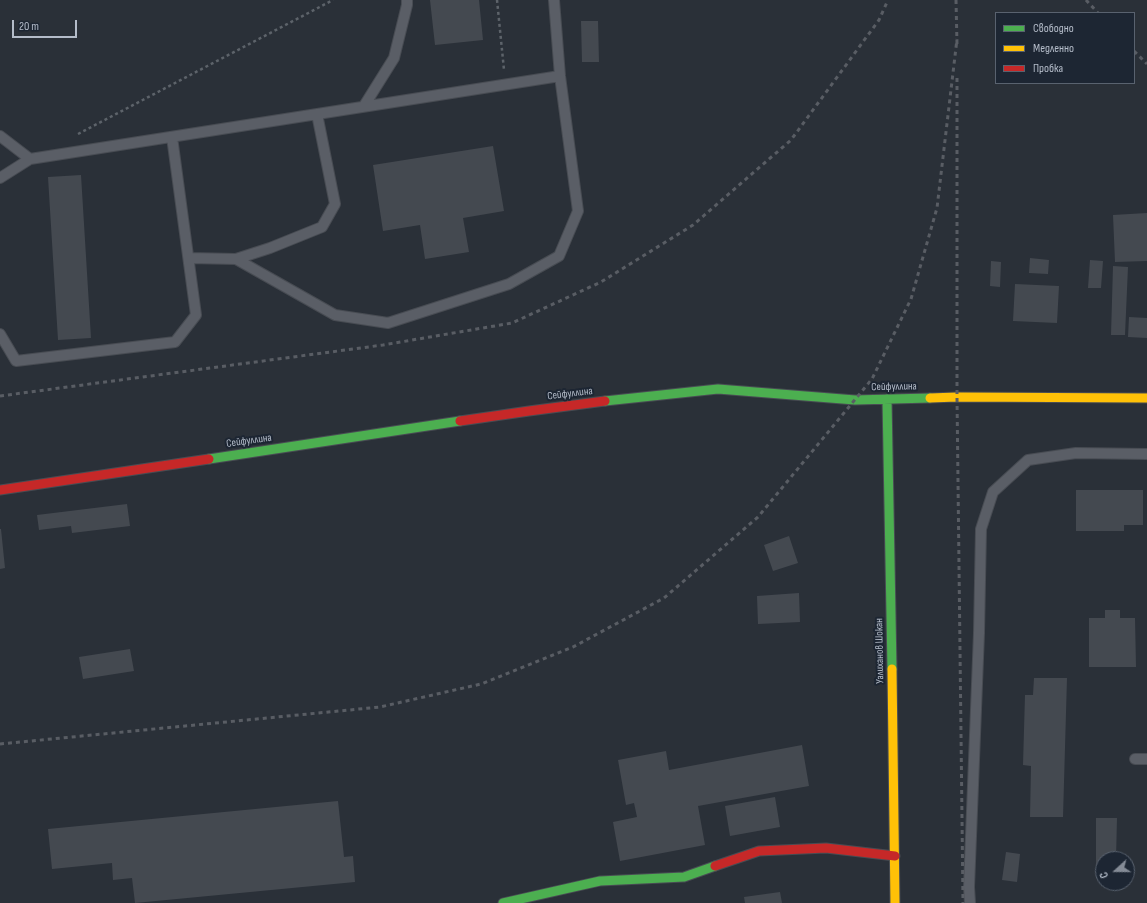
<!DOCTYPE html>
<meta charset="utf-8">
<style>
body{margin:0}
#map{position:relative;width:1147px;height:903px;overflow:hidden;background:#2a3038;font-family:"Sofia Sans Condensed",sans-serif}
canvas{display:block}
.legend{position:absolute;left:995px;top:12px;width:140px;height:72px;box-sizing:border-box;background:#1d2633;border:1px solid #59626f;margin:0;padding:5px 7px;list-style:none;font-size:12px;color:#b4bcc9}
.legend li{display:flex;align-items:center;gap:8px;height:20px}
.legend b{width:20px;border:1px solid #59626f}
.north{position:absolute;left:1095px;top:851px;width:40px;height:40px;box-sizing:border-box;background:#1d2633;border:1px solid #59626f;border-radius:50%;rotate:249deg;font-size:11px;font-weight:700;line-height:16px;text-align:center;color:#b4bcc9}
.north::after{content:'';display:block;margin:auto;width:14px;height:18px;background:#848b96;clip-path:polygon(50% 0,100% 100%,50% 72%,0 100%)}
.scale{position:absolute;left:12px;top:20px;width:65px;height:18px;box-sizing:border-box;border:2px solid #b4bcc9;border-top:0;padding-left:5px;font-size:12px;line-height:14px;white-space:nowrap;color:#b4bcc9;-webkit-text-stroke:3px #1d2633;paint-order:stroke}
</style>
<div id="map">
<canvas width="1147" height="903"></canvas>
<ul class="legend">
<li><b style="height:5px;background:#4caf50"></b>Свободно</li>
<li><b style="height:5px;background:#ffc107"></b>Медленно</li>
<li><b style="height:5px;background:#c62828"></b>Пробка</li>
</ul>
<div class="north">С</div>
<div class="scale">20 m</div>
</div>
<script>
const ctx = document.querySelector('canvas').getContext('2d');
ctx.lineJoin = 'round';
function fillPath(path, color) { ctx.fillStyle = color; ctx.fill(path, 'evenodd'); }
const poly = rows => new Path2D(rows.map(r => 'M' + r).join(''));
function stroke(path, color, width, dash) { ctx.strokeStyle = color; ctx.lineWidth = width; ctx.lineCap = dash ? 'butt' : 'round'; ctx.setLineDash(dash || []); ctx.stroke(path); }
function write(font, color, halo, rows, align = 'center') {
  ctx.font = font + ' "Sofia Sans Condensed",sans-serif'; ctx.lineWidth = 4; ctx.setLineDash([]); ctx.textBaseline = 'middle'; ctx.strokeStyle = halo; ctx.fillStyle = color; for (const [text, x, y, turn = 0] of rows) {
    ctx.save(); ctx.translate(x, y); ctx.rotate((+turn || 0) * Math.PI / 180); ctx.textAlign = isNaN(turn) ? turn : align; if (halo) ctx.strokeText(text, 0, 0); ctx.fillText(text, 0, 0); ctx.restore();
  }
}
fillPath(poly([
 [430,0,479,0,483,40,435,45],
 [581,21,598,21,599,62,582,62],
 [493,146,504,211,463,218,469,252,425,259,420,225,383,231,373,165],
 [81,175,91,338,58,340,48,177],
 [1147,213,1147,261,1115,262,1113,215],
 [1030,258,1049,260,1048,274,1029,273],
 [1090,260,1103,261,1101,288,1088,288],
 [991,261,1001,262,1000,287,990,286],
 [1113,266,1128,267,1125,335,1111,335],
 [1015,284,1059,286,1057,323,1013,321],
 [1129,317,1147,318,1147,338,1128,337],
 [1076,490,1143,490,1143,525,1124,525,1124,531,1076,531],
 [127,504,130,526,72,533,71,526,39,530,37,515],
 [0,529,1,529,5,568,0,569],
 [789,536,798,563,773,571,764,545],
 [799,593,800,622,758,624,757,596],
 [1105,610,1120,610,1120,618,1135,618,1136,667,1089,667,1089,618,1105,618],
 [130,649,134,671,83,679,79,657],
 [1034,678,1067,678,1063,817,1030,817,1031,766,1023,765,1025,695,1033,695],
 [802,745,809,786,698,806,705,845,620,861,613,822,637,817,634,803,626,805,618,760,666,751,669,770],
 [775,797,780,827,730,836,725,806],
 [338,801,344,857,353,856,355,882,135,903,132,878,113,880,112,863,52,869,48,829],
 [1096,818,1117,818,1116,859,1103,859,1103,874,1096,874],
 [1006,852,1020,854,1017,882,1002,880],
 [780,892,782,903,745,903,744,897]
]), '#444950');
const lane = poly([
 [364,106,394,58,407,5,407,0],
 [0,136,30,159],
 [0,178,30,159,560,76],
 [189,258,236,259,270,248,322,227,335,204,317,114],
 [236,259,335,315,388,323,509,284,559,256,578,211,560,76,554,0],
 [0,334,16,361,175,342,196,315,172,137],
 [1135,759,1147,759],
 [970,903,969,887,979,633,981,529,993,492,1028,460,1076,453,1147,454]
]);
const fast = poly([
 [887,399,892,669],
 [605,401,718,389,855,400,930,398],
 [209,459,460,421],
 [503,903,600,881,684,877,715,866]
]);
const slow = poly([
 [930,398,957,397,1147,398],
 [892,669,895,903]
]);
const jam = poly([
 [460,421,529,411,605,401],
 [0,490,209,459],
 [715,866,759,851,826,848,895,856]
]);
stroke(lane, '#484c53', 12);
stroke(fast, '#484c53', 11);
stroke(slow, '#484c53', 11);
stroke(jam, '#484c53', 11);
stroke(poly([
 [497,0,504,70],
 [78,134,333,0]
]), '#5d636a', 2.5, [3, 3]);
stroke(lane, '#5a5e66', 10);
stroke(fast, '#4caf50', 9);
stroke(slow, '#ffc107', 9);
stroke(jam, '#c62828', 9);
stroke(poly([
 [956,0,957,44],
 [1086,0,1098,13],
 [1134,51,1147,64],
 [957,78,957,397,963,903],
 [0,396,383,345,512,323,601,282,693,225,791,140,879,20,888,0],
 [0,744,380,707,481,684,573,647,664,598,758,517,872,379,911,299,937,208,957,39]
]), '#595d64', 3, [4, 4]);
write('11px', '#b4bcc9', '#1d2633', [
 ["Сейфуллина",894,387,-1],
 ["Сейфуллина",570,394,-7],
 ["Сейфуллина",249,441,-8],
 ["Уалиханов Шокан",880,651,-91]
]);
</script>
